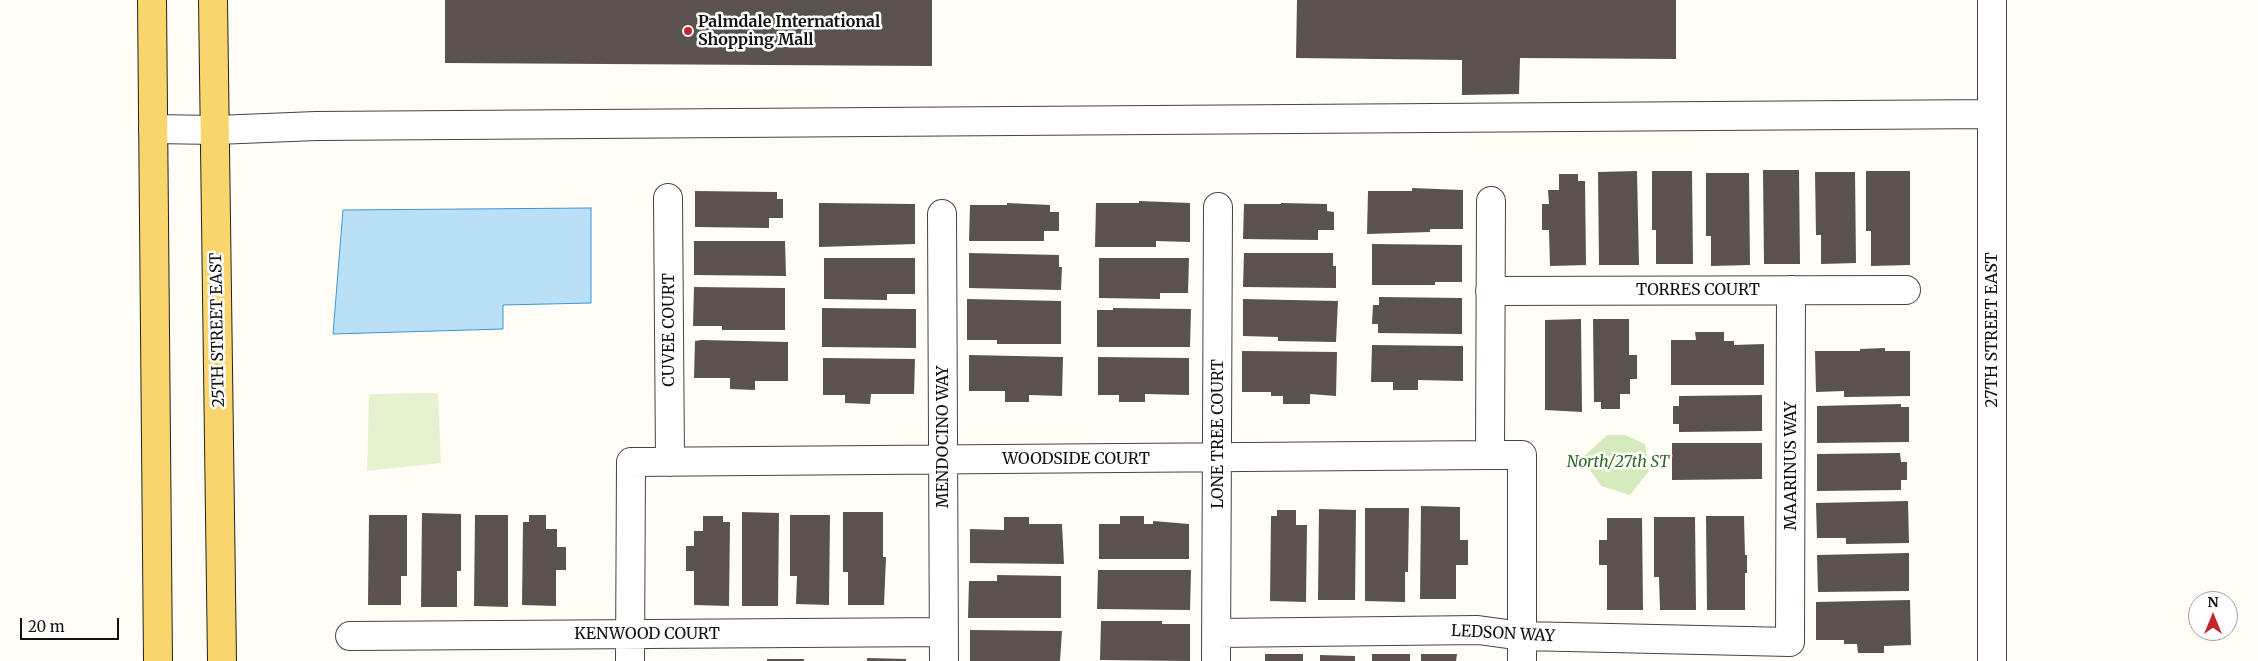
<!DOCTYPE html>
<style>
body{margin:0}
#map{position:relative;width:2258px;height:661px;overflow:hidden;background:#fffdf5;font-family:Merriweather,serif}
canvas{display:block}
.north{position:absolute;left:2188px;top:591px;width:50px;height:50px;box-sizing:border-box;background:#fff;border:1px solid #a0a0a0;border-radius:50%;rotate:0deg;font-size:14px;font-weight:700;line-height:20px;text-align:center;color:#111}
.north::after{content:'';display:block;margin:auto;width:18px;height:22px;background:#c4262e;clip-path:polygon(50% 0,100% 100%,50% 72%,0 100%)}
.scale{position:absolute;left:20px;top:618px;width:99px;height:22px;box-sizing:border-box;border:2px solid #111;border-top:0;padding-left:6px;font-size:15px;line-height:18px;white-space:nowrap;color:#111;-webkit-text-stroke:4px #fff;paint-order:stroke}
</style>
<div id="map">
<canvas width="2258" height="661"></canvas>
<div class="north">N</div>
<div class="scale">20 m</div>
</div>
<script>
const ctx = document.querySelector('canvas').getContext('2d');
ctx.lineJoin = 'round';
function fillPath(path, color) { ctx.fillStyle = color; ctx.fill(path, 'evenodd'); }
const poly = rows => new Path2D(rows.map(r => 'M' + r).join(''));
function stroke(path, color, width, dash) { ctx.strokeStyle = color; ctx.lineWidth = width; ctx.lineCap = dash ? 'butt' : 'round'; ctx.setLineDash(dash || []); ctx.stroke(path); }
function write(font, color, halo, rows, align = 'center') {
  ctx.font = font + ' Merriweather,serif'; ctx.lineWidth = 5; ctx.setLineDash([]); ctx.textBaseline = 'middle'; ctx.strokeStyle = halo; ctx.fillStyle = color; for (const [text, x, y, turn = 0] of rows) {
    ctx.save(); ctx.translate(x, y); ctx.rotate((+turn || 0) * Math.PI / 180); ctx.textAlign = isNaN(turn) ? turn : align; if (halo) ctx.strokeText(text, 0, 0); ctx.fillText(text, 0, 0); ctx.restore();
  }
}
fillPath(poly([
 [1607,435,1625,435,1645,444,1649,471,1630,495,1601,486,1582,458]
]), '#d5ebbd');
fillPath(poly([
 [438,393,441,463,367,471,369,394]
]), '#e6f2cf');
const water = poly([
 [591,208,591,303,503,305,503,329,333,334,343,210,591,208]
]);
fillPath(water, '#b9e0f7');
stroke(water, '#3f96cf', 1);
fillPath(poly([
 [445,0,932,0,932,66,445,63],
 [1297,0,1676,0,1676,59,1520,58,1519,94,1462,95,1462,60,1296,58],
 [1763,170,1799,170,1800,264,1764,264],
 [1637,171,1639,265,1599,265,1598,172],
 [1652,171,1692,171,1693,264,1656,264,1656,230,1652,230],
 [1866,171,1910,171,1910,265,1871,266,1871,231,1866,231],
 [1815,172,1855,172,1856,263,1821,264,1821,235,1816,235],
 [1706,173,1749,173,1750,265,1711,266,1711,236,1706,236],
 [1559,174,1578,174,1578,181,1585,181,1586,265,1550,266,1549,230,1542,230,1542,204,1549,204,1548,190,1559,190],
 [1412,188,1463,190,1463,229,1430,229,1430,232,1367,234,1368,191,1412,191],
 [695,191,777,192,777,199,783,199,783,218,769,218,769,228,695,227],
 [1139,201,1190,203,1190,242,1156,241,1156,247,1095,247,1096,203,1139,203],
 [819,203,915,204,915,244,819,247],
 [1007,203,1050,205,1050,212,1059,212,1059,231,1044,231,1044,241,969,241,970,205,1007,205],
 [1281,203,1327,204,1327,211,1334,212,1334,230,1318,230,1318,240,1243,239,1244,204,1281,204],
 [694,241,785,241,786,276,694,275],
 [1372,244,1462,245,1462,282,1435,282,1435,285,1372,285],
 [969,253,1059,255,1059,267,1062,267,1061,290,969,288],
 [1244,253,1333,253,1333,266,1336,266,1336,288,1243,287],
 [824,258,915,258,915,294,887,294,887,300,824,299],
 [1099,258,1189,258,1188,293,1160,293,1160,299,1099,298],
 [694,287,785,288,785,330,722,330,722,326,693,326],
 [1379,297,1462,298,1462,334,1378,333,1378,324,1372,324,1373,305,1379,305],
 [967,299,1061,301,1061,344,997,344,997,340,967,340],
 [1243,299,1338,301,1336,342,1278,341,1278,337,1243,336],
 [822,308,916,309,916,348,822,347],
 [1113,308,1191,309,1190,347,1097,347,1097,310,1113,310],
 [1581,319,1582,412,1545,410,1545,320],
 [1593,319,1629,319,1629,355,1637,355,1637,379,1630,379,1630,394,1620,394,1620,409,1601,409,1601,402,1594,402],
 [1695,332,1724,332,1724,341,1734,341,1734,345,1764,344,1764,385,1671,385,1671,340,1696,340],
 [702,340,788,342,788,381,755,381,755,390,730,389,730,378,694,378,695,341],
 [1372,345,1463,346,1463,381,1418,380,1418,390,1393,390,1393,382,1371,382],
 [1885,348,1885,351,1910,351,1910,396,1844,397,1844,391,1816,392,1815,351,1860,351,1860,349],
 [1242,351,1337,352,1336,396,1310,394,1310,404,1283,404,1283,396,1271,396,1271,392,1242,392],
 [969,355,1063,357,1062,396,1029,395,1029,402,1005,402,1005,391,969,391],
 [1098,357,1189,358,1189,395,1145,394,1145,402,1119,402,1119,395,1098,395],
 [823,358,915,359,914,394,871,394,870,404,845,403,845,395,823,395],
 [1762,395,1762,431,1679,432,1679,424,1673,424,1673,406,1679,406,1679,396],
 [1901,404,1901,407,1909,407,1909,442,1817,443,1817,406],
 [1672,443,1762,443,1762,479,1672,480],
 [1900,453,1901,462,1907,462,1907,480,1901,480,1901,490,1817,491,1817,454],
 [1908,501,1909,543,1846,544,1846,538,1817,538,1816,503],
 [1421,506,1460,507,1460,540,1468,540,1468,565,1456,565,1456,599,1420,599],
 [1365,508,1409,508,1408,572,1405,572,1405,602,1365,601],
 [1319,509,1356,510,1355,600,1318,600],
 [1277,510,1296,510,1296,525,1307,525,1306,602,1270,601,1271,516,1277,516],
 [742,512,779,513,778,606,742,606],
 [843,512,883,512,883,557,886,557,884,605,848,605,848,572,843,572],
 [422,513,461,514,461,571,457,571,457,607,421,607],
 [369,515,407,515,407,576,401,576,401,605,368,605],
 [475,515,508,515,508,607,474,606],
 [529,515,546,515,546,529,557,529,557,547,566,547,566,570,556,570,556,606,522,605,523,522,529,522],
 [790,515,830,515,829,605,796,604,797,576,790,576],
 [703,516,723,516,723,522,730,522,729,606,694,605,694,571,686,571,686,546,694,546,694,531,703,531],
 [1120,516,1144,516,1144,524,1153,524,1153,521,1189,524,1189,559,1099,559,1099,524,1120,524],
 [1706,516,1744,516,1745,555,1747,555,1747,573,1745,573,1745,610,1707,610],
 [1004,517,1029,517,1029,524,1062,524,1064,564,970,563,970,529,1004,530],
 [1654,517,1695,517,1696,610,1660,610,1659,577,1654,577],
 [1607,518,1642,518,1643,610,1607,610,1607,565,1599,565,1599,540,1607,540],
 [1909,553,1909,591,1818,592,1817,555],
 [1098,570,1191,570,1190,610,1097,609],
 [997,575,1061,576,1061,618,968,618,969,581,997,581],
 [1910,600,1911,645,1884,646,1884,653,1858,653,1857,644,1844,644,1844,640,1816,640,1816,602],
 [1101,621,1162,621,1162,624,1190,624,1190,661,1100,660],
 [970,630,1062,631,1060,661,970,661],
 [1265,654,1303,654,1303,661,1265,661],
 [1372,654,1410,654,1410,661,1372,661],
 [1421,654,1457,654,1456,661,1421,661],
 [1320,655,1355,656,1355,661,1320,661],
 [867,658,906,659,906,661,867,661],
 [767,659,804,659,804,661,767,661]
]), '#5a524d');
const minor = poly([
 [1992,0,1992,661],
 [153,129,216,130,316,126,1992,114],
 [668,198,670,462],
 [942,214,944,661],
 [1490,291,1906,290],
 [1490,455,1491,201],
 [1216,633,1478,630,1522,636,1790,642,1791,290],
 [350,636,944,632],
 [630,661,631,462,1490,455,1522,455,1522,661],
 [1216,661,1218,207]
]);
const major = poly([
 [152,0,158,661],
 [213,0,222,661]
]);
stroke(minor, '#444', 30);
stroke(major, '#222', 30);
stroke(minor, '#fff', 28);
stroke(major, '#f9d66b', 28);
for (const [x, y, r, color] of [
 [688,31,5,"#c4262e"]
]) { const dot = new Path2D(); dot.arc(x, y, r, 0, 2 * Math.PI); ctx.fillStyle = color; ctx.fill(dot); stroke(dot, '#fff', 2); }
write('bold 16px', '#111', '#fff', [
 ["Palmdale International",698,22],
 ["Shopping Mall",698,40]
], 'left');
write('16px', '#111', '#fff', [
 ["TORRES COURT",1698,290],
 ["25TH STREET EAST",218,330,-91],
 ["CUVEE COURT",669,330,-90],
 ["27TH STREET EAST",1992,330,-90],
 ["LONE TREE COURT",1218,434,-90],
 ["MENDOCINO WAY",943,437,-90],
 ["WOODSIDE COURT",1076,459],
 ["MAARINUS WAY",1791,466,-90],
 ["KENWOOD COURT",647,634],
 ["LEDSON WAY",1503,634,3]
]);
write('italic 16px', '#2f6b1f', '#fff', [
 ["North/27th ST",1618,462]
]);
</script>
